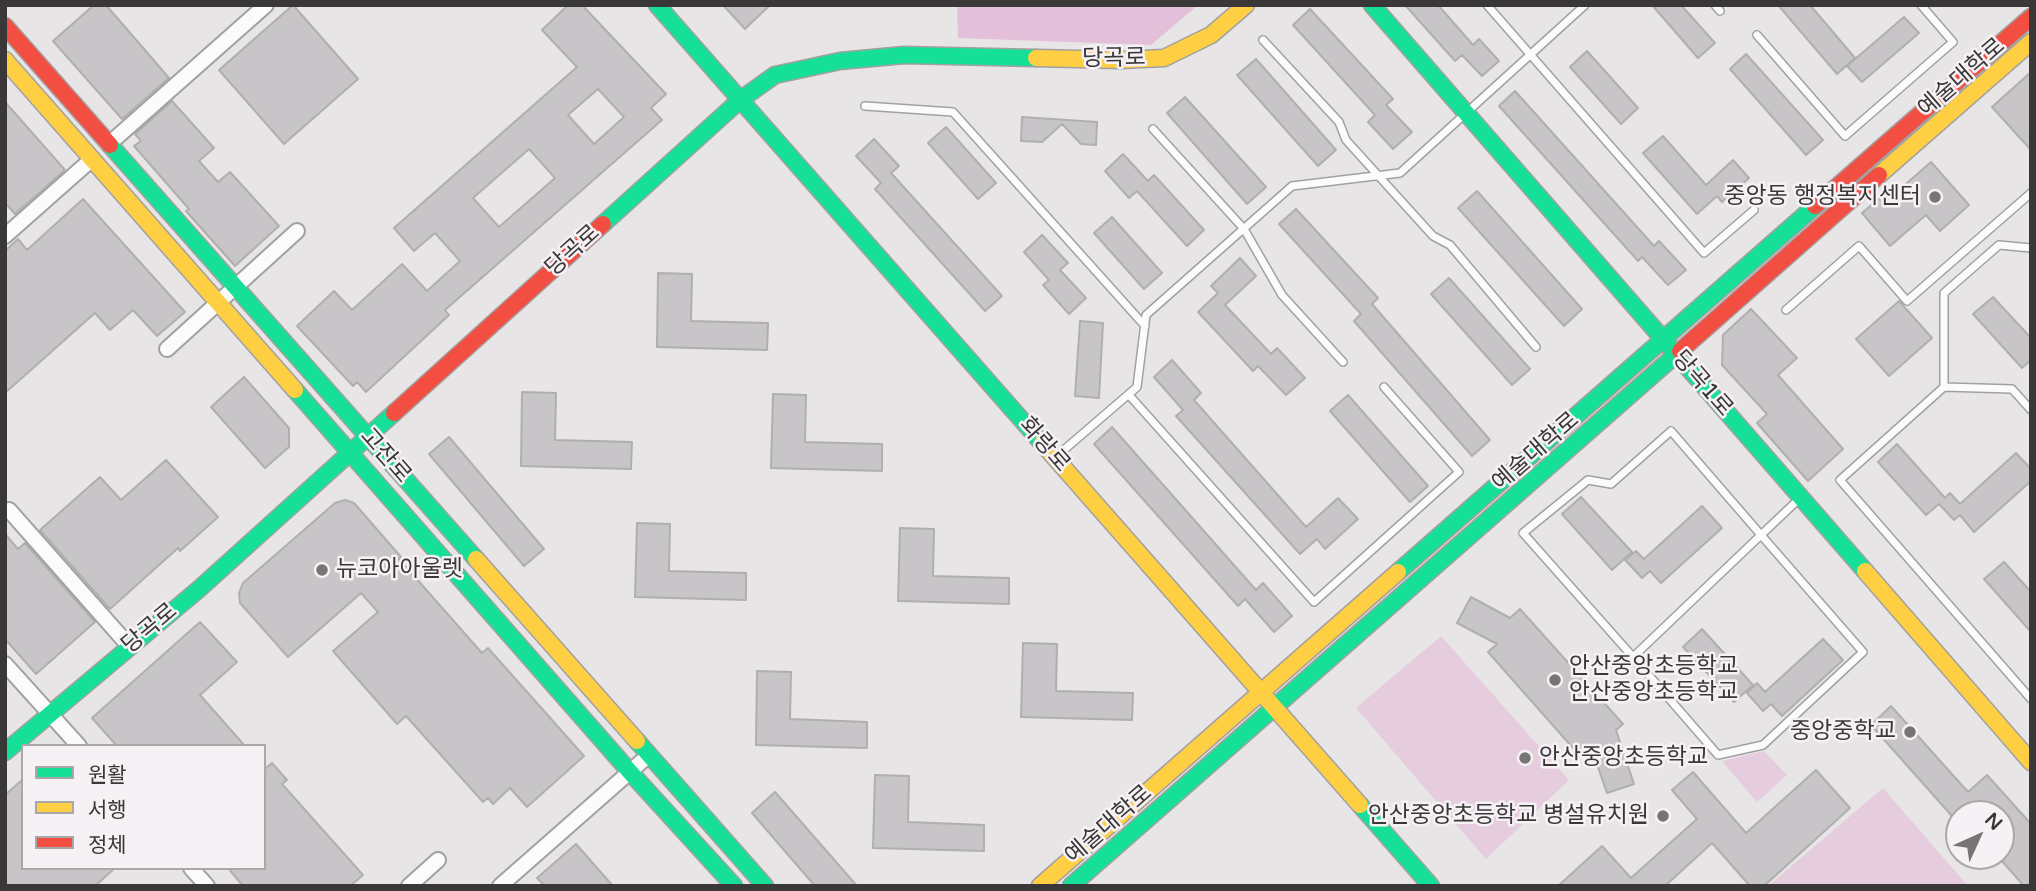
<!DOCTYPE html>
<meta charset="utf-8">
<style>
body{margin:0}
#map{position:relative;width:2036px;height:891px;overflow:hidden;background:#e8e5e7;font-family:"Varela Round","Noto Sans KR",sans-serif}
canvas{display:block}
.frame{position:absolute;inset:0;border:7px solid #393738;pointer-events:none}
.legend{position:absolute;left:21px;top:744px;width:245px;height:126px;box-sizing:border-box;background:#f6f1f4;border:2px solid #aaa7a9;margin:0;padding:9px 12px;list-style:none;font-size:21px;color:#393738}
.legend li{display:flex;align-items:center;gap:14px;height:35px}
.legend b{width:35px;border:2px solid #aaa7a9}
.north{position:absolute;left:1945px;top:800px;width:70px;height:70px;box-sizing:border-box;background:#f6f1f4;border:2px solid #aaa7a9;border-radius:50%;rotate:45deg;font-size:19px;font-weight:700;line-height:28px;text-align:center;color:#393738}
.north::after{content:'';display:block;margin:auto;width:24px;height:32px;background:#767475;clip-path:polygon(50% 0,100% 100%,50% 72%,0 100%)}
</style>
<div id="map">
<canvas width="2036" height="891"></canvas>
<div class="frame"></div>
<ul class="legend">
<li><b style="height:9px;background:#16e098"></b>원활</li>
<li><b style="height:9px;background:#ffcf43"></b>서행</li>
<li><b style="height:9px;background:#f24e42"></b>정체</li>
</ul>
<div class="north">N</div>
</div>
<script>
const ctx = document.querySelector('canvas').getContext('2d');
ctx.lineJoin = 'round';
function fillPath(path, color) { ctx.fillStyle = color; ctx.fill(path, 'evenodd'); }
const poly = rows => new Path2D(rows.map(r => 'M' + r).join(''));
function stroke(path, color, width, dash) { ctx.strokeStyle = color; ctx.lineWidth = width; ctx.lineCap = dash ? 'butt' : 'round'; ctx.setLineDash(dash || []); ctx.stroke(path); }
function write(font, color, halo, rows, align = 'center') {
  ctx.font = font + ' "Varela Round","Noto Sans KR",sans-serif'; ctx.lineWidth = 5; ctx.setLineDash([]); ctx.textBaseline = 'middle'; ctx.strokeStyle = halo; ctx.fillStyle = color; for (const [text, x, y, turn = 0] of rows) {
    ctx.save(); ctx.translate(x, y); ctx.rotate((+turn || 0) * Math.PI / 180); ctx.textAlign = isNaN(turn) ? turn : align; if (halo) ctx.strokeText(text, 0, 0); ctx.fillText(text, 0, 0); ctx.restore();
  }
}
fillPath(poly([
 [1441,636,1569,780,1486,859,1356,708],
 [1764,751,1787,775,1757,802,1722,761],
 [1883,788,1968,886,1768,886]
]), '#e6cdde');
fillPath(poly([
 [957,5,1198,5,1151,45,958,38]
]), '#e4bfd9');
const building = poly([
 [94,5,106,5,169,78,122,119,53,41,94,5],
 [293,5,358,79,284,144,219,70,293,5],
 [568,5,582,5,666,94,651,108,662,120,445,310,449,315,366,392,357,382,353,386,297,326,334,291,352,310,402,264,427,291,460,261,435,233,414,251,394,228,577,67,542,30,568,5],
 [598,89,624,117,594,144,568,115,598,89],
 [529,149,555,178,499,227,473,198,529,149],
 [723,5,770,5,745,29,723,5],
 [1405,5,1438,5,1473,45,1479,39,1499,61,1482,76,1462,55,1455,61,1405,5],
 [1652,5,1681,5,1715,43,1698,58,1652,5],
 [1778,5,1810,5,1855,58,1837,74,1778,5],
 [1310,9,1393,99,1386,105,1412,132,1393,149,1368,122,1375,115,1293,25,1310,9],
 [1904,17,1919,33,1862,82,1847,66,1904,17],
 [1587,51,1638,108,1621,124,1570,67,1587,51],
 [1746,54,1823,140,1806,155,1730,69,1746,54],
 [1256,59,1336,150,1318,166,1237,75,1256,59],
 [2031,72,2031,150,1992,107,2031,72],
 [1515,91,1654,246,1659,241,1686,270,1668,285,1642,257,1638,261,1499,106,1515,91],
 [1185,97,1266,187,1247,204,1167,113,1185,97],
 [172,101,214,148,199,161,218,182,230,172,279,226,235,266,186,211,189,209,134,146,141,141,135,134,172,101],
 [5,102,65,170,15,214,5,203,5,102],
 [1022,117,1097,122,1096,145,1081,144,1062,124,1042,142,1021,141,1022,117],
 [946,127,996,183,978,199,928,143,946,127],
 [1663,136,1706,185,1733,160,1749,178,1722,202,1717,196,1697,214,1643,153,1663,136],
 [874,139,899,166,891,173,1002,296,985,311,875,189,881,183,856,156,874,139],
 [1123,154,1148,181,1154,175,1204,230,1187,246,1137,191,1129,198,1105,171,1123,154],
 [1931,162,1969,205,1940,231,1926,215,1890,246,1862,213,1888,191,1892,196,1931,162],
 [1477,191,1582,309,1564,326,1458,208,1477,191],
 [83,199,185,312,157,336,133,310,110,330,95,313,5,393,5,251,18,239,27,250,83,199],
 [1296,209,1378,298,1372,304,1490,440,1472,456,1354,321,1361,314,1279,224,1296,209],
 [1112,217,1162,273,1144,289,1094,233,1112,217],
 [1042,235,1068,263,1060,270,1086,298,1069,314,1043,285,1049,280,1024,252,1042,235],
 [1240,258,1256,276,1225,305,1271,354,1277,348,1305,378,1286,395,1258,366,1253,371,1198,312,1218,293,1211,286,1240,258],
 [658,273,692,274,691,321,768,323,767,350,657,347,658,273],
 [1449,278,1530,369,1512,385,1431,294,1449,278],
 [1993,297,2031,338,2031,360,2022,368,1973,314,1993,297],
 [1899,301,1932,338,1889,376,1856,339,1899,301],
 [1751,309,1797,358,1778,375,1843,449,1808,481,1757,423,1767,414,1722,365,1723,335,1751,309],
 [1080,321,1103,323,1099,398,1075,396,1080,321],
 [1172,360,1201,393,1194,400,1306,527,1338,498,1358,519,1325,549,1317,539,1300,554,1176,416,1183,410,1154,377,1172,360],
 [244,377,289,428,289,447,265,468,211,407,244,377],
 [522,392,556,393,555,440,632,442,631,469,521,466,522,392],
 [773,394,806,395,805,442,882,444,882,471,771,468,773,394],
 [1348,395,1428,486,1410,502,1330,411,1348,395],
 [1112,427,1256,590,1263,583,1292,616,1274,632,1245,599,1238,606,1094,444,1112,427],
 [449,437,544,549,524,566,429,454,449,437],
 [1897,444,1945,498,1950,493,1960,504,2016,453,2031,469,2031,481,1974,532,1960,515,1954,520,1939,504,1926,515,1878,462,1897,444],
 [166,460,218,517,180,551,178,548,110,609,40,530,100,477,121,500,166,460],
 [1581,497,1632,552,1612,570,1562,514,1581,497],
 [345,500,354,503,401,557,399,559,482,653,488,648,584,756,527,807,510,788,493,804,488,798,483,802,406,716,397,724,333,651,378,612,361,593,288,657,240,603,239,593,243,583,335,503,345,500],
 [1702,506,1722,528,1661,583,1650,571,1642,578,1625,560,1636,551,1644,559,1702,506],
 [637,523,670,524,669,571,746,573,746,600,635,597,637,523],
 [900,528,934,529,933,576,1009,578,1009,604,898,601,900,528],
 [5,534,18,549,25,543,95,622,36,674,5,639,5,534],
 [2004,562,2031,592,2031,632,1984,579,2004,562],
 [1471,597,1510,618,1520,609,1623,724,1616,730,1634,784,1607,793,1591,747,1580,756,1488,652,1497,644,1457,623,1471,597],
 [200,622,237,662,200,695,245,746,117,746,92,718,200,622],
 [1702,629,1753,685,1734,702,1683,647,1702,629],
 [1823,639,1843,660,1782,716,1771,704,1763,711,1747,693,1757,683,1765,692,1823,639],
 [1023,643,1057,644,1056,691,1133,693,1132,720,1021,717,1023,643],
 [757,671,791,672,790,719,867,722,867,748,756,745,757,671],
 [1891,706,1968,792,1987,775,2031,824,2031,886,2024,886,2001,860,2001,814,1959,813,1959,824,1871,725,1891,706],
 [272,763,287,780,282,784,363,875,350,886,243,886,228,868,264,868,264,770,272,763],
 [1816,770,1850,808,1764,886,1750,886,1712,843,1665,886,1558,886,1602,846,1631,878,1697,819,1672,790,1693,772,1746,833,1816,770],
 [875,775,909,776,908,822,984,825,984,851,873,848,875,775],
 [23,779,23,868,115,868,95,886,5,886,5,795,23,779],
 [775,792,857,886,815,886,752,813,775,792],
 [576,844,613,886,545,886,537,878,576,844]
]);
fillPath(building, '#c7c5c7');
stroke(building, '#b0aeaf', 2);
const lane = poly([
 [1487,5,1704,253,1754,210],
 [1715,5,1720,11],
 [1757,35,1845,136,1953,42,1921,5],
 [1263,40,1339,122,1346,140,1433,236,1450,245,1536,347],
 [865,106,953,112,1145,326],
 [1153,129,1244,229,1282,295,1343,362],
 [1786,310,1859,246,1907,301,2031,193],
 [1944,387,1944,293,1999,245,2031,248],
 [1129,395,1314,602,1459,472,1384,387],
 [2031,410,2012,389,1944,387,1840,480,2031,699],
 [1058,455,1137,387,1146,315,1292,186,1400,173,1585,5],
 [1633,657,1523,533,1588,480,1611,484,1671,431,1761,535,1863,652,1763,745,1718,755,1633,657,1761,535,1800,498]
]);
const street = poly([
 [109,144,266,5],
 [5,236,92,159],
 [167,349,297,231],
 [9,510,130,647],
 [5,664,79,746],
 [191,868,207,886],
 [409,886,438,860],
 [500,886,649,755]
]);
const fast = poly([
 [657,5,1042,443],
 [1372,5,1865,571],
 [110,145,476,559],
 [603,224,740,100,775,75,840,61,904,55,1036,58],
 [295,390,630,772,734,886],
 [1398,572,1815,206],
 [637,741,765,886],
 [5,752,199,589,394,413],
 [1360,805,1431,886],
 [1071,886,1680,351]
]);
const slow = poly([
 [1036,58,1121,60,1164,58,1211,35,1246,5],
 [5,60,295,390],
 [1879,175,2031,42],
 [1042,443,1360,805],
 [476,559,637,741],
 [1865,571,2031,762],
 [1040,886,1398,572]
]);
const jam = poly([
 [5,26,110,145],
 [1815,206,2031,17],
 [1680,351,1879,175],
 [394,413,603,224]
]);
stroke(lane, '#a2a0a1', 10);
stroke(street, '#a2a0a1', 18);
stroke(fast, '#a2a0a1', 19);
stroke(slow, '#a2a0a1', 19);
stroke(jam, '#a2a0a1', 19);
stroke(lane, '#fcfbfb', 7);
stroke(street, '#fcfbfb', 14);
stroke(fast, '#16e098', 16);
stroke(slow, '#ffcf43', 16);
stroke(jam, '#f24e42', 16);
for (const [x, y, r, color] of [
 [1935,197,7,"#767475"],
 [322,570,7,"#767475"],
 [1555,680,7,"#767475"],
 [1910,732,7,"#767475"],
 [1525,758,7,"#767475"],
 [1663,816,7,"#767475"]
]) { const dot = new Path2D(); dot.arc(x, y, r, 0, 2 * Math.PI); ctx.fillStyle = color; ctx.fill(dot); stroke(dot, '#f6f1f4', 2.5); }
write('23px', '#393738', '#f6f1f4', [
 ["당곡로",1114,59,-1],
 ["예술대학로",1962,78,-41],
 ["당곡로",573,251,-42],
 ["당곡1로",1702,384,49],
 ["화랑로",1044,445,49],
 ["예술대학로",1536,452,-41],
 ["고잔로",385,456,49],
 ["당곡로",150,629,-40],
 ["예술대학로",1109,825,-41]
]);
write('23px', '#393738', '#f6f1f4', [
 ["중앙동 행정복지센터",1921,197],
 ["뉴코아아울렛",336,570,"left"],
 ["안산중앙초등학교",1569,667,"left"],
 ["안산중앙초등학교",1569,693,"left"],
 ["중앙중학교",1896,732],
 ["안산중앙초등학교",1539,758,"left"],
 ["안산중앙초등학교 병설유치원",1649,816]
], 'right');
</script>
